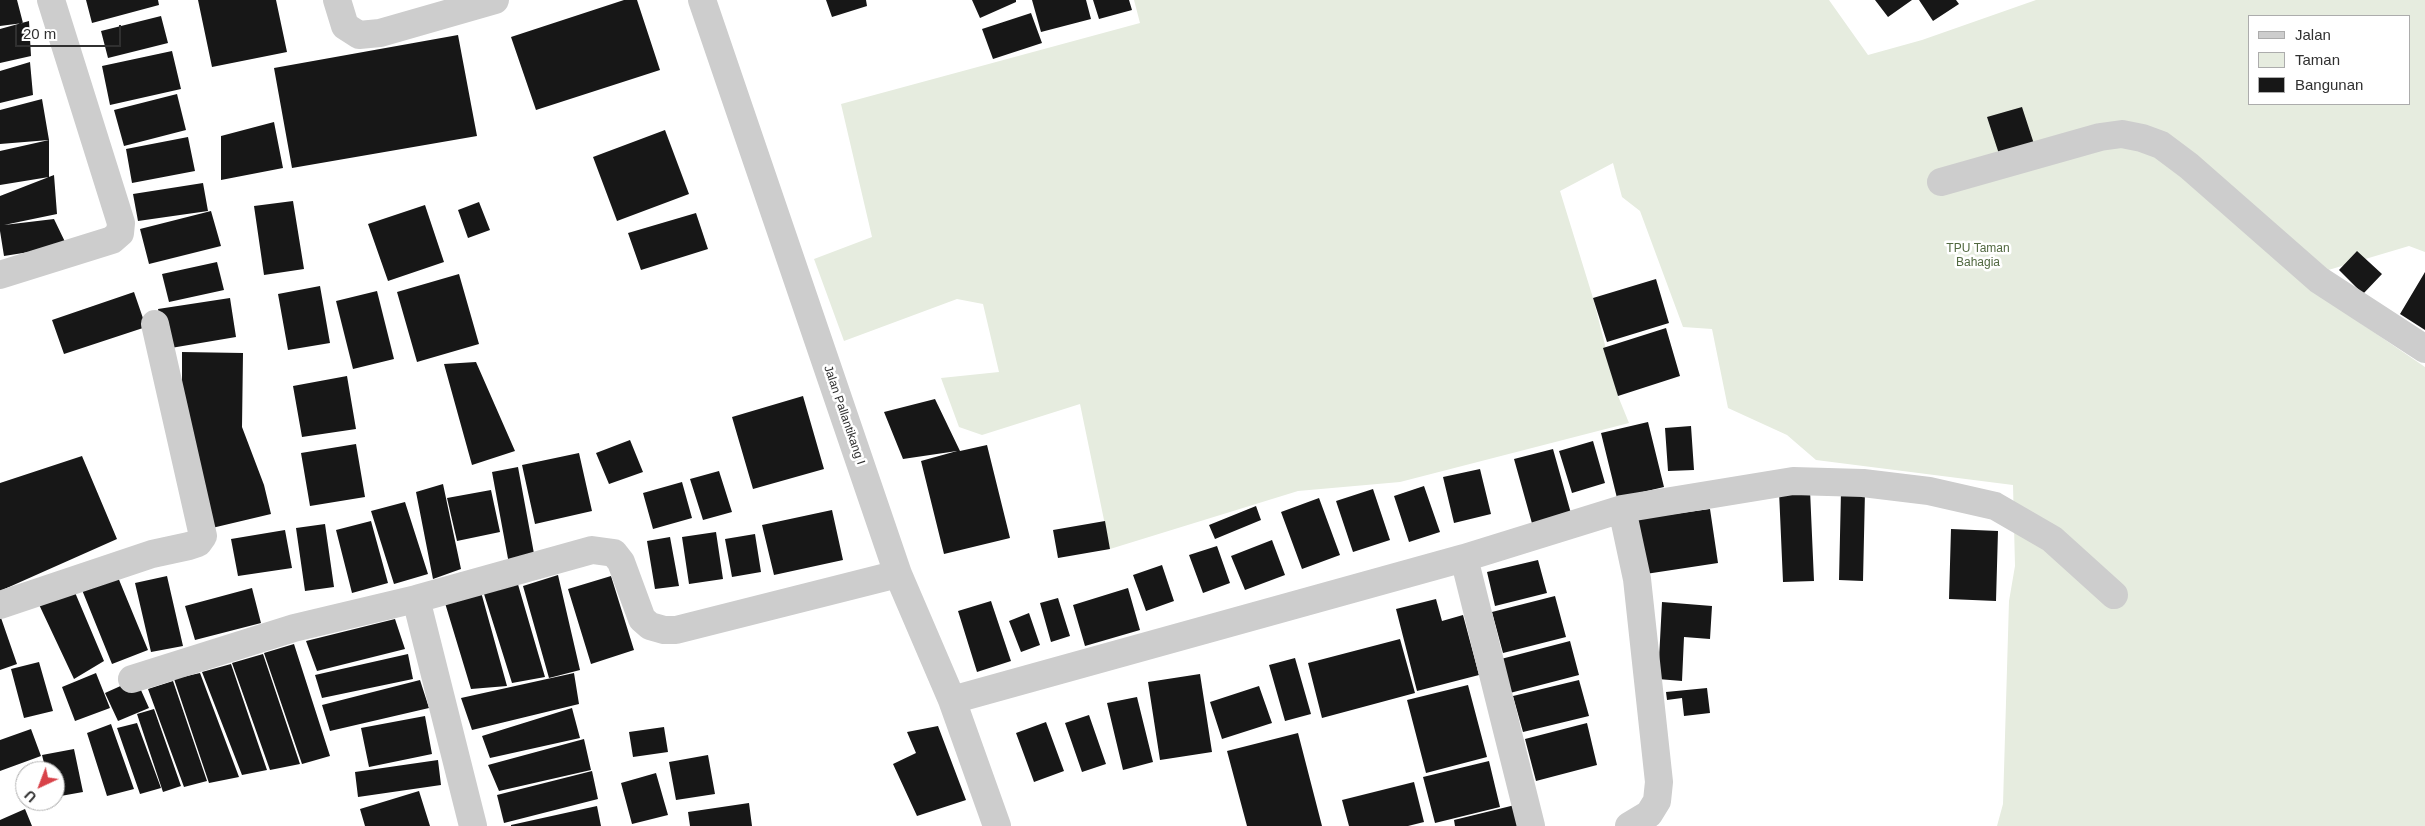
<!DOCTYPE html>
<style>
body{margin:0}
#map{position:relative;width:2425px;height:826px;overflow:hidden;background:#fff;font-family:Helvetica,sans-serif}
canvas{display:block}
.legend{position:absolute;left:2248px;top:15px;width:162px;height:90px;box-sizing:border-box;background:#fff;border:1px solid #acacac;margin:0;padding:6px 9px;list-style:none;font-size:15px;color:#303030}
.legend li{display:flex;align-items:center;gap:10px;height:25px}
.legend b{width:25px;border:1px solid #acacac}
.north{position:absolute;left:15px;top:761px;width:50px;height:50px;box-sizing:border-box;background:#fff;border:1px solid #acacac;border-radius:50%;rotate:223deg;font-size:14px;font-weight:700;line-height:20px;text-align:center;color:#303030}
.north::after{content:'';display:block;margin:auto;width:18px;height:22px;background:#d84249;clip-path:polygon(50% 0,100% 100%,50% 72%,0 100%)}
.scale{position:absolute;left:15px;top:25px;width:106px;height:22px;box-sizing:border-box;border:2px solid #303030;border-top:0;padding-left:6px;font-size:15px;line-height:18px;white-space:nowrap;color:#303030;-webkit-text-stroke:4px #fff;paint-order:stroke}
</style>
<div id="map">
<canvas width="2425" height="826"></canvas>
<ul class="legend">
<li><b style="height:6px;background:#cdcdcd"></b>Jalan</li>
<li><b style="height:14px;background:#e6ecdf"></b>Taman</li>
<li><b style="height:14px;background:#171717"></b>Bangunan</li>
</ul>
<div class="north">U</div>
<div class="scale">20 m</div>
</div>
<script>
const ctx = document.querySelector('canvas').getContext('2d');
ctx.lineJoin = 'round';
function fillPath(path, color) { ctx.fillStyle = color; ctx.fill(path, 'evenodd'); }
const poly = rows => new Path2D(rows.map(r => 'M' + r).join(''));
function stroke(path, color, width, dash) { ctx.strokeStyle = color; ctx.lineWidth = width; ctx.lineCap = dash ? 'butt' : 'round'; ctx.setLineDash(dash || []); ctx.stroke(path); }
function write(font, color, halo, rows, align = 'center') {
  ctx.font = font + ' Helvetica,sans-serif'; ctx.lineWidth = 5; ctx.setLineDash([]); ctx.textBaseline = 'middle'; ctx.strokeStyle = halo; ctx.fillStyle = color; for (const [text, x, y, turn = 0] of rows) {
    ctx.save(); ctx.translate(x, y); ctx.rotate((+turn || 0) * Math.PI / 180); ctx.textAlign = isNaN(turn) ? turn : align; if (halo) ctx.strokeText(text, 0, 0); ctx.fillText(text, 0, 0); ctx.restore();
  }
}
fillPath(poly([
 [1134,0,1829,0,1868,55,1922,40,2036,0,2425,0,2425,252,2409,246,2325,271,2309,288,2425,367,2425,826,1997,826,2003,804,2009,601,2015,566,2013,485,1816,460,1787,435,1728,408,1712,329,1683,327,1640,211,1622,197,1613,163,1560,191,1593,298,1618,396,1629,423,1400,482,1298,491,1110,549,1080,404,982,435,959,427,941,378,999,372,983,304,957,299,844,341,814,259,872,237,841,104,1140,23],
 [2249,16,2409,16,2409,104,2249,104]
]), '#e6ecdf');
fillPath(poly([
 [0,0,17,0,23,23,0,26],
 [86,0,158,0,159,5,92,23],
 [198,0,276,0,287,52,212,67],
 [624,0,637,0,660,70,536,110,511,37],
 [826,0,866,0,867,6,832,17],
 [972,0,1016,0,1016,2,980,18],
 [1032,0,1086,0,1091,19,1041,32],
 [1093,0,1129,0,1132,10,1099,19],
 [1875,0,1912,0,1888,17],
 [1919,0,1956,0,1959,4,1933,21],
 [1031,13,1042,43,993,59,982,29],
 [161,16,168,43,108,58,101,31],
 [29,21,31,56,0,63,0,29],
 [458,35,477,136,292,168,274,68],
 [172,51,181,89,110,105,102,66],
 [30,62,33,95,0,103,0,71],
 [177,94,186,130,124,146,114,110],
 [42,99,49,140,0,144,0,110],
 [2022,107,2034,144,1999,154,1987,117],
 [274,122,283,168,221,180,221,136],
 [665,130,689,194,617,221,593,157],
 [188,137,195,171,132,183,126,149],
 [49,140,49,177,0,185,0,151],
 [54,175,57,214,4,225,54,219,67,246,4,256,0,231,0,196],
 [203,183,208,211,138,221,133,194],
 [293,201,304,269,264,275,254,206],
 [479,202,490,230,468,238,458,210],
 [425,205,444,262,388,281,368,224],
 [211,211,221,246,149,264,140,229],
 [696,213,708,249,641,270,628,233],
 [2357,251,2382,274,2363,294,2339,270],
 [217,262,224,290,169,302,162,274],
 [2425,272,2425,330,2400,314],
 [459,274,479,344,417,362,397,292],
 [1656,279,1669,323,1607,342,1593,298],
 [320,286,330,343,288,350,278,294],
 [377,291,394,359,353,369,336,301],
 [134,292,146,327,64,354,52,320],
 [230,298,236,337,165,349,158,309],
 [1666,328,1680,376,1618,396,1603,348],
 [182,352,243,353,242,427,264,485,271,514,212,528,182,392],
 [476,362,515,451,472,465,444,364],
 [347,376,356,429,302,437,293,386],
 [803,396,824,469,753,489,732,417],
 [935,399,960,451,987,445,1010,538,944,554,921,461,957,451,903,459,884,412],
 [1648,422,1664,487,1617,498,1601,433],
 [1691,426,1694,470,1668,471,1665,428],
 [630,440,643,472,609,484,596,453],
 [1593,441,1605,483,1572,493,1559,451],
 [356,444,365,497,310,506,301,453],
 [1553,449,1572,517,1533,527,1514,459],
 [579,453,592,511,535,524,522,465],
 [82,456,117,539,0,591,0,483],
 [518,467,535,559,509,564,492,472],
 [1480,469,1491,514,1454,523,1443,477],
 [719,471,732,512,703,520,690,479],
 [682,482,692,518,653,529,643,493],
 [443,484,461,569,433,579,416,492],
 [1424,486,1440,532,1409,542,1394,496],
 [1373,489,1390,540,1353,552,1336,501],
 [491,490,500,532,457,541,447,498],
 [1810,490,1814,581,1783,582,1779,491],
 [1841,491,1865,491,1863,581,1839,580],
 [1319,498,1340,555,1302,569,1281,512],
 [405,502,428,574,394,584,371,511],
 [1256,506,1261,520,1215,539,1209,525],
 [1710,509,1718,563,1639,575,1631,520],
 [832,510,843,560,774,575,762,525],
 [371,521,388,583,352,593,336,530],
 [1105,521,1110,549,1058,558,1053,530],
 [325,524,334,587,305,591,296,528],
 [1951,529,1998,531,1996,601,1949,599],
 [285,530,292,568,238,576,231,539],
 [716,532,723,579,689,584,682,537],
 [755,534,761,572,732,577,725,539],
 [670,537,679,586,655,589,647,541],
 [1272,540,1285,575,1245,590,1231,556],
 [1217,546,1230,583,1203,593,1189,555],
 [1538,560,1547,593,1495,606,1487,572],
 [1162,565,1174,601,1146,611,1133,575],
 [115,570,148,650,112,664,80,585],
 [558,575,580,670,549,678,523,586],
 [167,576,183,646,151,652,135,583],
 [611,576,634,650,591,664,568,589],
 [517,581,545,677,512,683,484,594],
 [71,583,104,661,74,679,35,596],
 [252,588,261,623,195,640,185,606],
 [1128,588,1140,630,1085,646,1073,605],
 [481,592,507,686,471,689,445,603],
 [1555,596,1566,637,1503,653,1492,612],
 [1058,598,1070,636,1051,642,1040,603],
 [1436,599,1442,621,1463,615,1479,675,1417,691,1396,609],
 [991,601,1011,661,977,672,958,611],
 [1662,602,1712,606,1710,639,1684,637,1682,681,1658,679],
 [1029,613,1040,645,1021,652,1009,621],
 [0,615,17,664,0,670],
 [395,619,405,649,317,671,306,641],
 [1400,639,1415,693,1322,718,1308,663],
 [1570,641,1579,675,1510,693,1501,659],
 [294,644,330,756,302,764,264,653],
 [263,654,300,764,270,770,232,663],
 [408,654,413,679,322,698,315,675],
 [1295,658,1311,714,1285,721,1269,665],
 [39,662,53,711,24,718,11,669],
 [231,664,267,770,242,775,202,672],
 [96,673,110,708,75,721,62,687],
 [200,673,239,777,209,783,174,679],
 [574,673,579,704,472,730,461,698],
 [1200,674,1212,752,1160,760,1148,682],
 [136,679,149,708,118,721,105,693],
 [420,680,429,708,330,731,322,705],
 [1579,680,1589,716,1523,732,1513,696],
 [173,681,207,781,184,787,148,689],
 [1468,685,1487,757,1426,773,1407,700],
 [1259,686,1272,723,1222,739,1210,702],
 [1707,688,1710,713,1684,716,1682,698,1667,700,1666,692],
 [1137,697,1153,762,1123,770,1107,703],
 [572,708,580,738,490,758,482,736],
 [154,709,181,786,163,792,137,714],
 [1089,715,1106,764,1082,772,1065,723],
 [425,716,432,754,369,767,361,728],
 [1046,722,1064,771,1034,782,1016,733],
 [137,723,161,788,140,794,117,728],
 [1587,723,1597,765,1536,781,1525,739],
 [111,724,134,789,107,796,87,733],
 [938,726,966,800,917,816,893,764,916,753,907,732],
 [664,727,668,752,633,757,629,732],
 [31,729,41,756,0,771,0,740],
 [1298,733,1322,826,1247,826,1227,751],
 [584,739,591,770,499,791,488,765],
 [74,749,83,792,55,797,55,771,46,771,42,755],
 [708,755,715,794,676,800,669,762],
 [438,760,441,785,358,797,355,772],
 [1489,761,1500,807,1435,823,1423,777],
 [592,771,598,799,504,823,497,795],
 [656,773,668,815,632,824,621,783],
 [1414,782,1424,822,1408,826,1349,826,1342,800],
 [419,791,430,826,365,826,360,809],
 [749,803,752,826,690,826,688,812],
 [1519,804,1524,826,1455,826,1454,820],
 [597,806,601,826,511,826,511,825],
 [25,809,32,826,0,826,0,820]
]), '#171717');
stroke(poly([
 [337,0,345,26,359,35,380,33,495,0],
 [702,0,898,574,952,700,997,826],
 [1941,182,2100,137,2122,134,2142,138,2161,145,2189,166,2319,280,2425,349],
 [0,275,112,240,120,233,121,223,51,0],
 [1622,509,1637,579,1659,782,1657,801,1649,814,1629,826],
 [1464,558,1531,826],
 [416,599,473,826],
 [0,605,152,554,189,546,198,543,203,536,155,324],
 [132,679,294,628,416,599,592,550,614,553,621,562,642,619,650,626,664,630,676,630,898,574],
 [952,700,1464,558,1622,509,1793,481,1863,483,1929,491,1995,506,2052,539,2114,595]
]), '#cdcdcd', 28);
write('12px', '#526941', '#fff', [
 ["TPU Taman",1978,249],
 ["Bahagia",1978,263]
]);
write('12px', '#303030', '#fff', [
 ["Jalan Pallantikang I",844,415,71]
]);
</script>
